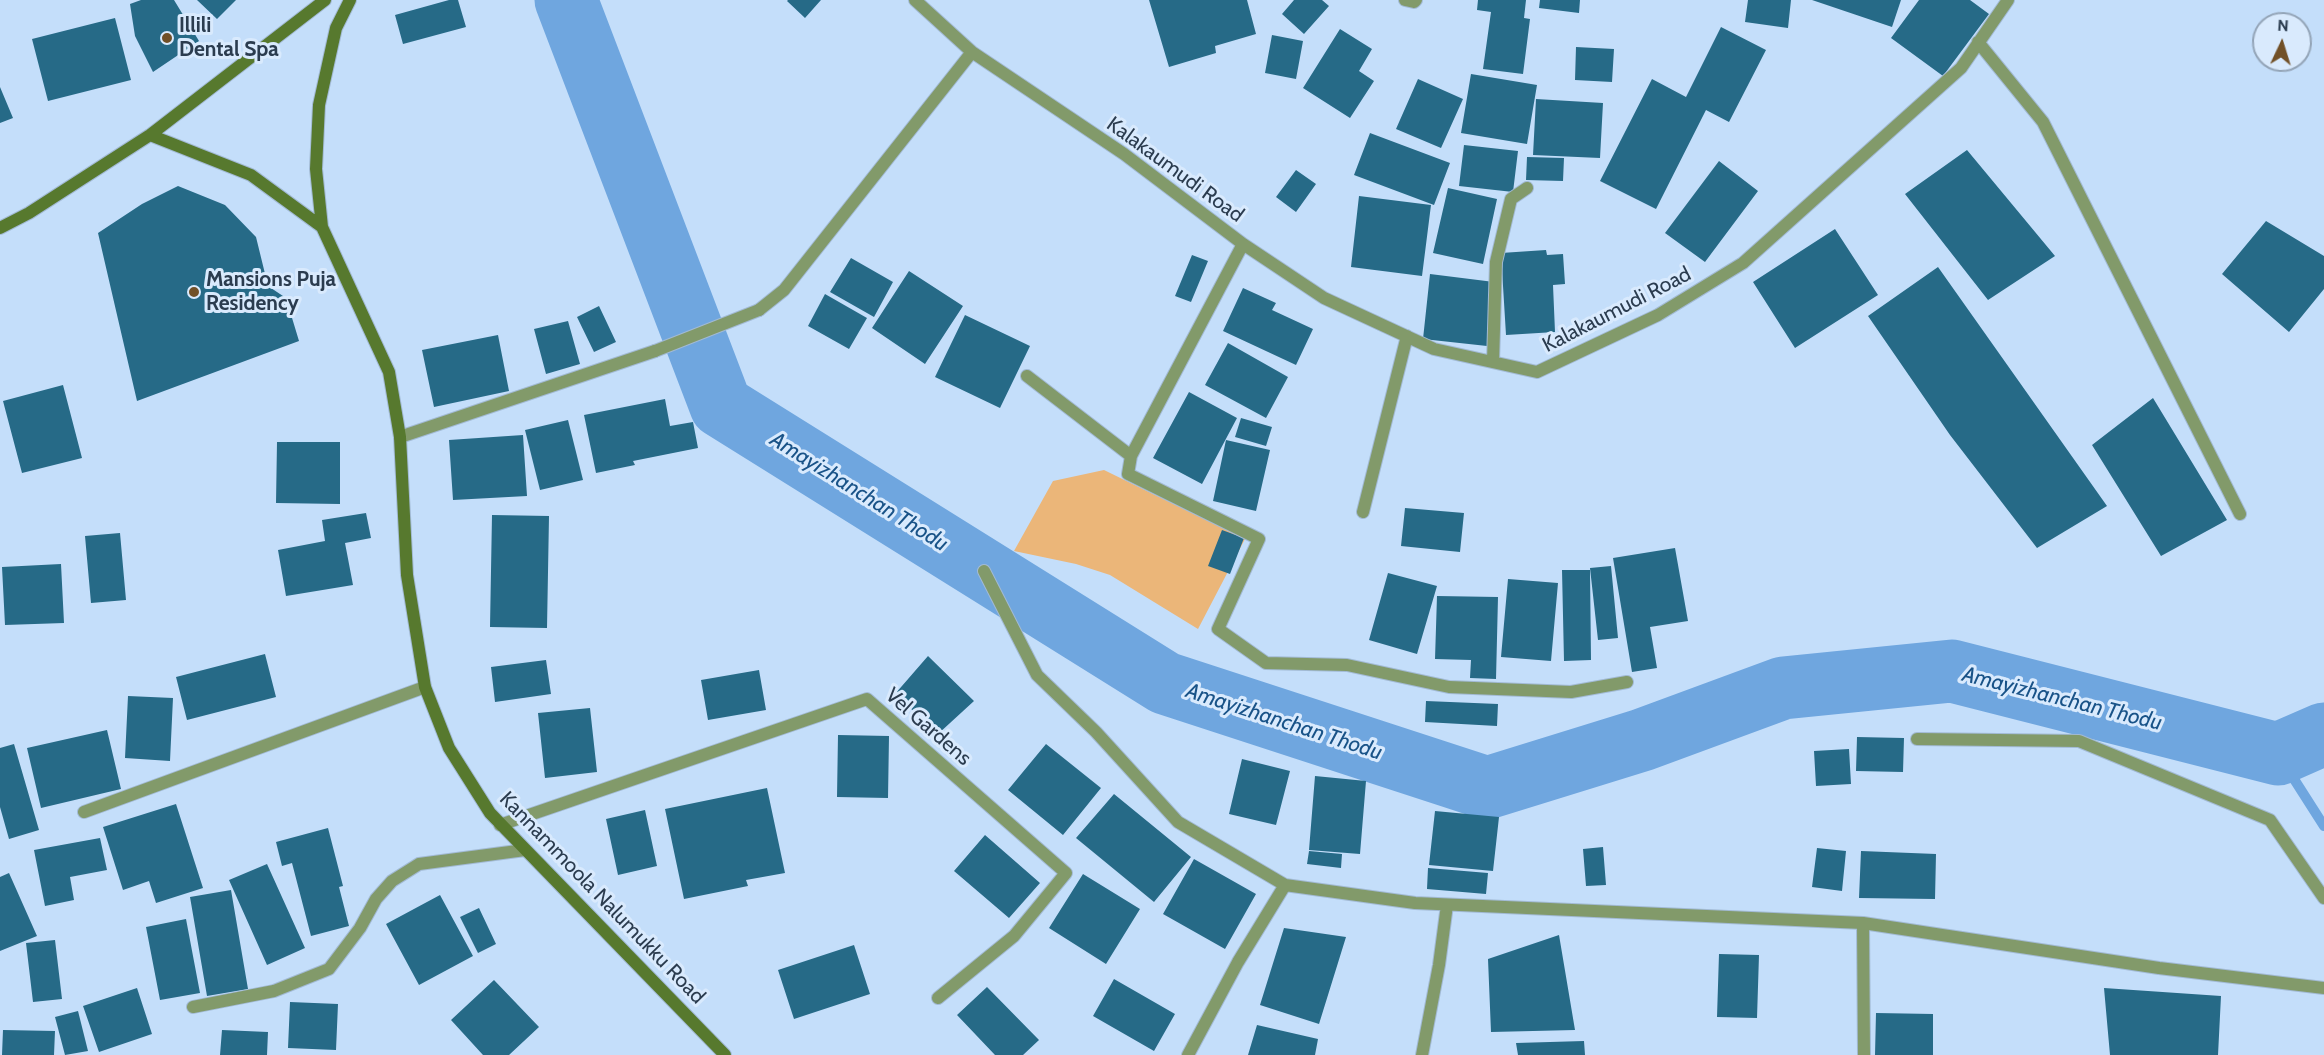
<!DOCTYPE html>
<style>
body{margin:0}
#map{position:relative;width:2324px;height:1055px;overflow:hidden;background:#c4defa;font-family:Cabin,sans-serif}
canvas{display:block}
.north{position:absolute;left:2252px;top:12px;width:60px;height:60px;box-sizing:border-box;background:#d9eafd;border:2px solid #93a4b7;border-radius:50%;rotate:4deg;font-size:16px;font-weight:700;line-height:24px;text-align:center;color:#2b3c4f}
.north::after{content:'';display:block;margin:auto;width:21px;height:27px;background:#715027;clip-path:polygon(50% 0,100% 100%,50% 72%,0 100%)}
</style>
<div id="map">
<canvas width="2324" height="1055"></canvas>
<div class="north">N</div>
</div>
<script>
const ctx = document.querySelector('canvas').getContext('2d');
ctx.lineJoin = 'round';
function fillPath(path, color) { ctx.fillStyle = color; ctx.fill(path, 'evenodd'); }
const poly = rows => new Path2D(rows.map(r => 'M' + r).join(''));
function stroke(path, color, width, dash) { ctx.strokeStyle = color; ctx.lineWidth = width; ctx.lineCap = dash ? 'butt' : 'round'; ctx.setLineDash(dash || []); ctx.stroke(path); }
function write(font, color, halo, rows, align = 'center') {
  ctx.font = font + ' Cabin,sans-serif'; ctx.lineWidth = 6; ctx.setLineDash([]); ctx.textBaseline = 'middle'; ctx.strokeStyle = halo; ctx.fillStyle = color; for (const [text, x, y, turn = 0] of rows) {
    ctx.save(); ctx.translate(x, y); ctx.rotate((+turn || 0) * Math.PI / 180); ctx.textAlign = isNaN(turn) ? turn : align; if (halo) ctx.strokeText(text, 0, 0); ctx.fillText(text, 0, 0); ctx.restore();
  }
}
fillPath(poly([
 [1104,470,1245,539,1198,629,1110,575,1076,564,1014,551,1053,481]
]), '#ebb679');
stroke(poly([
 [2278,754,2324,826]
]), '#6fa6df', 10);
stroke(poly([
 [566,0,721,406,1165,683,1487,788,1642,740,1783,688,1952,671,2278,754,2324,734]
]), '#6fa6df', 63);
fillPath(poly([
 [141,0,174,0,199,41,153,72,135,36,130,4],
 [197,0,236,0,217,19],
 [449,0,458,0,466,27,403,44,395,15],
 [788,0,821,0,805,18,787,1],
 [1149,0,1247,0,1256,34,1215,46,1216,53,1169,67],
 [1294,0,1322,0,1329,6,1304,34,1282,14],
 [1478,0,1526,0,1524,18,1530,19,1523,74,1483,69,1491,12,1477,10],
 [1540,0,1580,0,1579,13,1539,8],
 [1748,0,1791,0,1788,28,1745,22],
 [1812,0,1901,0,1892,27],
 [1919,0,1970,0,1989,14,1943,76,1891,38],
 [115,18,131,80,48,101,32,39],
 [1721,27,1766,50,1729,122,1706,110,1656,209,1600,181,1652,79,1686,97],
 [1340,29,1372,49,1359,71,1374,81,1350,118,1303,88],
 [1272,35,1303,41,1296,79,1265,73],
 [1576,47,1614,49,1612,82,1575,80],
 [1471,74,1537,85,1527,144,1461,133],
 [1418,79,1463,99,1441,148,1396,129],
 [0,87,13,118,0,123],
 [1536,99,1603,103,1600,158,1533,155],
 [1370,133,1450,163,1434,205,1354,175],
 [1464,145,1518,151,1513,192,1459,186],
 [1967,150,2055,256,1988,300,1905,194],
 [1527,157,1564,158,1563,181,1526,180],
 [1719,161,1758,191,1705,262,1665,233],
 [1296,170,1316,184,1296,212,1276,197],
 [178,186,225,205,256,237,268,286,286,298,299,341,137,401,98,233,142,204],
 [1448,188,1497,199,1483,264,1433,253],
 [1359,196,1431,205,1422,276,1351,267],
 [2266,221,2324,256,2324,289,2289,332,2222,274],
 [1835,229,1878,295,1795,348,1753,282],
 [1546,250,1547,255,1563,254,1565,284,1553,285,1555,332,1506,335,1501,253],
 [1192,255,1208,261,1191,302,1175,296],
 [851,258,893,282,874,317,830,292],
 [1938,267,2107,506,2037,548,1950,435,1868,316],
 [909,271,963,306,925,364,872,328],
 [1430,274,1494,282,1487,346,1423,339],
 [1243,288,1276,303,1272,310,1313,329,1296,365,1223,331],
 [825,294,867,318,849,349,808,326],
 [599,306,616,342,594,352,577,317],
 [965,315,1030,346,1000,408,935,377],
 [568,321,580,364,546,374,534,329],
 [498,335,509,391,434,407,422,350],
 [1228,343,1288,377,1266,418,1205,385],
 [63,385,82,458,22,473,3,401],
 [1189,392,1237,418,1202,484,1153,458],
 [2153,398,2227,520,2161,556,2092,445],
 [665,399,670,426,693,422,698,448,633,461,635,465,596,473,584,415],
 [1241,418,1272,427,1266,446,1235,437],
 [568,420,583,480,540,490,525,430],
 [523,435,527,496,453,500,449,440],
 [1226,440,1270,450,1256,511,1213,501],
 [277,442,340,442,340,504,276,503],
 [1405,508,1464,513,1460,552,1401,546],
 [366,513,371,538,345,543,353,585,286,596,278,550,325,541,322,520],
 [492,515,549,516,547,628,490,627],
 [1222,530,1244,538,1230,574,1208,566],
 [120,533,126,600,91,603,85,536],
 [1675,548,1688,621,1650,627,1657,668,1632,672,1613,558],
 [61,564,64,623,5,625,2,567],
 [1611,566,1618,638,1598,640,1590,568],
 [1562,570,1590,570,1591,660,1564,661],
 [1388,573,1437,586,1417,654,1369,640],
 [1508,579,1558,583,1551,661,1501,657],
 [1437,596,1498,597,1496,679,1470,678,1471,660,1435,659],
 [265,654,276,697,187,720,176,677],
 [928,656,974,701,938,734,895,694],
 [546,660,551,694,495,702,491,667],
 [759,670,766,710,708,720,701,680],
 [128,696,173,698,170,761,125,758],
 [1426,701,1498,704,1497,726,1425,722],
 [590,708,597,772,545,778,538,713],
 [107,730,121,789,41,808,27,748],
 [838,735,889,736,888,798,837,797],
 [1857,737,1904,738,1903,772,1856,771],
 [14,744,39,830,9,839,0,807,0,748],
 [1046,744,1101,788,1063,835,1008,790],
 [1849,749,1851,784,1816,786,1814,751],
 [1242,759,1290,771,1276,825,1229,814],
 [1315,776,1366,781,1360,854,1309,850],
 [767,788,785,873,746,880,748,886,684,899,665,809],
 [1114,794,1191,857,1154,902,1076,838],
 [176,804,203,888,156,903,149,881,123,890,103,827],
 [645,810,657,866,618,875,606,819],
 [1435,811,1499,817,1493,871,1429,865],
 [328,828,343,886,339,887,349,926,311,936,292,863,282,866,276,842],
 [985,835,1040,883,1009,918,954,871],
 [100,838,107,870,70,877,74,900,45,906,34,850],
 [1603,847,1606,885,1586,886,1583,849],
 [1817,848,1846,851,1842,891,1812,887],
 [1309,851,1342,854,1341,868,1307,864],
 [1861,851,1936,854,1935,899,1859,898],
 [1194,859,1256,894,1225,949,1163,914],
 [267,864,305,948,267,965,229,880],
 [1428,868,1488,873,1486,894,1427,889],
 [9,873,37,936,0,951,0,877],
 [1083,874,1140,909,1106,964,1049,928],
 [231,890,248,989,207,996,190,897],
 [440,895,473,956,419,985,386,924],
 [479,908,496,944,478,953,460,917],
 [186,919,200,993,160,1000,146,927],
 [1284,928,1346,937,1319,1024,1260,1005],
 [1559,935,1575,1030,1491,1032,1488,959],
 [55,940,62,999,33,1002,26,943],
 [854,945,870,994,794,1019,778,970],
 [1719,954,1759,955,1757,1018,1717,1017],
 [1114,979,1175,1014,1154,1051,1093,1016],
 [494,980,539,1027,509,1055,483,1055,451,1020],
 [987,987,1039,1040,1023,1055,995,1055,957,1015],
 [137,988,152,1034,99,1052,83,1006],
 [2104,988,2221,996,2218,1055,2110,1055],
 [290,1002,338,1004,336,1050,288,1048],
 [78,1011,88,1051,65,1055,55,1017],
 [1876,1013,1933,1014,1933,1055,1875,1055],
 [1257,1025,1318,1039,1315,1055,1248,1055],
 [3,1030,55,1031,54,1055,2,1055],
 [222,1030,268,1032,267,1055,220,1055],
 [1584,1041,1585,1055,1518,1055,1516,1043]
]), '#266a87');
const service = poly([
 [655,351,759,310]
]);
const minor = poly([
 [915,0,972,52,1124,154,1243,244,1324,298,1434,349,1537,372,1658,315,1743,263,1961,68,2008,0],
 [1405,0,1414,2,1416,0],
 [1978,42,2043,122,2240,514],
 [1243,244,1131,456,1128,474,1259,539,1218,629,1266,663,1347,665,1449,687,1571,692,1627,682],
 [759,310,784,290,972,52],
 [1493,362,1496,262,1511,199,1527,188],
 [1027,376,1131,456],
 [400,437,655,351],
 [1363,512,1407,336],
 [984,571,1037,675,1096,732,1178,822,1285,885,1415,903,1863,923,2159,968,2324,988],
 [1917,739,2079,741,2270,820,2324,898],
 [84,812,425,687],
 [500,825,867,699,1066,873,1014,936,938,998],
 [1863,923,1864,1055],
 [193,1007,274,991,329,969,360,928,376,899,392,881,419,864,525,850],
 [1188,1055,1238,962,1285,885],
 [1422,1055,1439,965,1447,905]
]);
const secondary = poly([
 [150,135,251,175,322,227,389,372,400,437,407,575,425,687,449,748,490,813,725,1055],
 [322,227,316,169,319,105,336,28,350,0],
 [0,228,29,213,150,135,325,0]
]);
stroke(service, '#a2bad4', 14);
stroke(minor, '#a2bad4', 14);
stroke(secondary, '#a2bad4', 14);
stroke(service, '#829a6a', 12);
stroke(minor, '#829a6a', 12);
stroke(secondary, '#57792e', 12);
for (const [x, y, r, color] of [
 [167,38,6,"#715027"],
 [194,292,6,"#715027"]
]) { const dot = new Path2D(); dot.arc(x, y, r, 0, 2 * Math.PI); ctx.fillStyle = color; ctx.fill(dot); stroke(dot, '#d9eafd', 2); }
write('bold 21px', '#2b3c4f', '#d9eafd', [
 ["Illili",179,26],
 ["Dental Spa",179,50],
 ["Mansions Puja",206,280],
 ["Residency",206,304]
], 'left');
write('21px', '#2b3c4f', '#d9eafd', [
 ["Kalakaumudi Road",1175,170,36],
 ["Kalakaumudi Road",1617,310,-27],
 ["Vel Gardens",928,727,41],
 ["Kannammoola Nalumukku Road",602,898,46]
]);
write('italic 22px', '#195388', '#d9eafd', [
 ["Amayizhanchan Thodu",859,492,32],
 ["Amayizhanchan Thodu",2062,699,14],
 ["Amayizhanchan Thodu",1284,722,18]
]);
</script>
